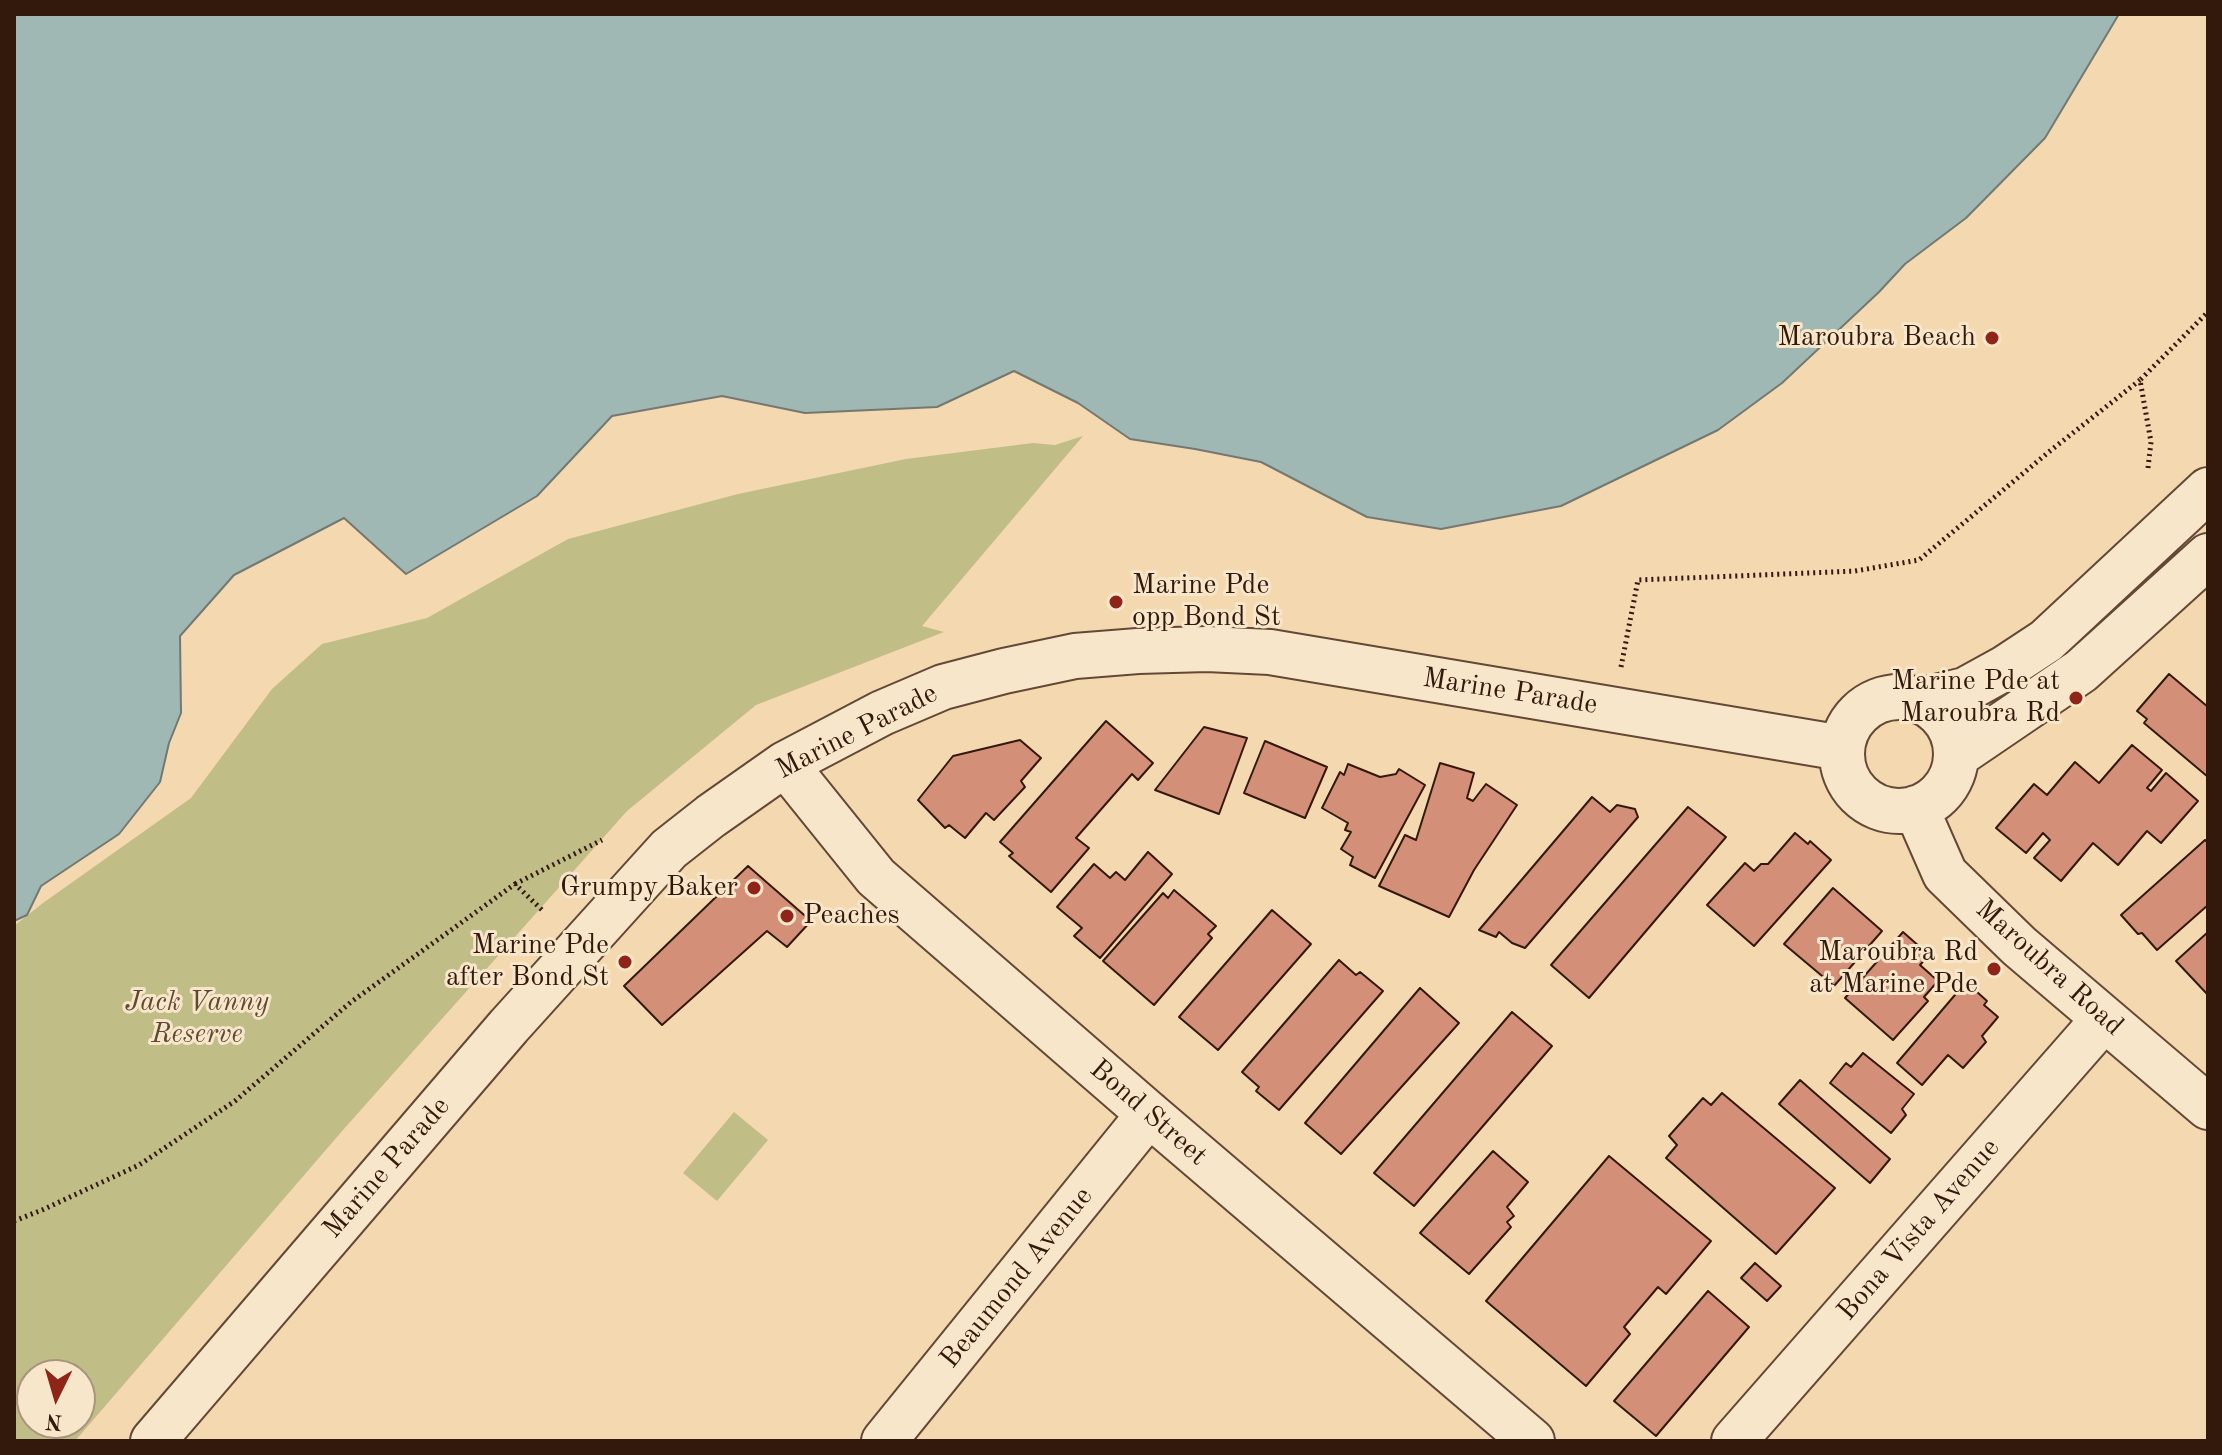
<!DOCTYPE html>
<style>
body{margin:0}
#map{position:relative;width:2222px;height:1455px;overflow:hidden;background:#f4d8af;font-family:"Old Standard TT",serif}
canvas{display:block}
.frame{position:absolute;inset:0;border:16px solid #33190c;pointer-events:none}
.north{position:absolute;left:16px;top:1359px;width:80px;height:80px;box-sizing:border-box;background:#f8e6cb;border:2px solid #a9947f;border-radius:50%;rotate:185deg;font-size:22px;font-weight:700;line-height:32px;text-align:center;color:#33190c}
.north::after{content:'';display:block;margin:auto;width:28px;height:36px;background:#8f2418;clip-path:polygon(50% 0,100% 100%,50% 72%,0 100%)}
</style>
<div id="map">
<canvas width="2222" height="1455"></canvas>
<div class="frame"></div>
<div class="north">N</div>
</div>
<script>
const ctx = document.querySelector('canvas').getContext('2d');
ctx.lineJoin = 'round';
function fillPath(path, color) { ctx.fillStyle = color; ctx.fill(path, 'evenodd'); }
const poly = rows => new Path2D(rows.map(r => 'M' + r).join(''));
function stroke(path, color, width, dash) { ctx.strokeStyle = color; ctx.lineWidth = width; ctx.lineCap = dash ? 'butt' : 'round'; ctx.setLineDash(dash || []); ctx.stroke(path); }
function write(font, color, halo, rows, align = 'center') {
  ctx.font = font + ' "Old Standard TT",serif'; ctx.lineWidth = 6; ctx.setLineDash([]); ctx.textBaseline = 'middle'; ctx.strokeStyle = halo; ctx.fillStyle = color; for (const [text, x, y, turn = 0] of rows) {
    ctx.save(); ctx.translate(x, y); ctx.rotate((+turn || 0) * Math.PI / 180); ctx.textAlign = isNaN(turn) ? turn : align; if (halo) ctx.strokeText(text, 0, 0); ctx.fillText(text, 0, 0); ctx.restore();
  }
}
fillPath(poly([
 [1083,436,922,626,944,632,756,705,627,811,343,1130,75,1441,14,1441,14,926,43,903,191,798,272,689,322,644,427,618,568,539,738,494,906,459,1033,443,1055,445],
 [32,1375,80,1375,80,1423,32,1423],
 [734,1112,768,1140,717,1201,683,1173]
]), '#c1bd87');
const water = poly([
 [14,14,2119,14,2045,138,1966,218,1905,264,1879,292,1782,383,1718,430,1561,506,1441,529,1367,517,1261,462,1195,449,1130,439,1078,403,1014,371,937,407,805,413,722,396,612,416,537,496,406,574,344,518,234,575,180,636,181,713,169,743,160,782,119,834,41,886,27,915,14,921,14,14]
]);
fillPath(water, '#9fb8b4');
stroke(water, '#747871', 2);
const building = poly([
 [2169,674,2208,707,2208,777,2144,723,2147,719,2137,711,2169,674],
 [1106,721,1153,763,1138,780,1132,774,1076,838,1089,848,1051,892,1009,856,1013,853,1000,842,1106,721],
 [1204,727,1247,738,1219,814,1155,790,1204,727],
 [1020,740,1041,758,1021,781,1025,787,994,820,986,813,965,838,949,825,945,828,918,800,953,756,1020,740],
 [1265,741,1327,767,1305,818,1244,793,1265,741],
 [2132,745,2162,770,2147,788,2151,791,2166,773,2198,801,2161,843,2147,831,2118,865,2093,843,2061,881,2034,858,2050,840,2043,833,2026,853,1996,828,2034,784,2047,795,2075,762,2099,783,2132,745],
 [1440,763,1474,773,1467,798,1473,801,1486,784,1517,805,1474,870,1449,917,1379,886,1405,835,1416,840,1440,763],
 [1348,764,1380,777,1396,774,1399,769,1425,785,1375,878,1350,865,1353,857,1341,849,1351,832,1345,830,1348,823,1322,808,1340,772,1344,775,1348,764],
 [1592,797,1610,812,1617,805,1635,809,1638,817,1525,948,1512,943,1499,932,1496,937,1479,930,1592,797],
 [1688,807,1726,837,1589,998,1551,965,1688,807],
 [1795,833,1808,844,1810,841,1831,860,1754,946,1707,905,1745,863,1754,871,1761,864,1768,864,1795,833],
 [2205,840,2208,843,2208,905,2157,950,2142,933,2138,934,2121,915,2205,840],
 [1148,852,1172,874,1100,958,1074,936,1082,928,1057,907,1094,864,1110,878,1116,872,1125,880,1148,852],
 [748,866,811,921,787,947,767,931,662,1025,624,986,748,866],
 [1833,888,1882,931,1834,986,1784,944,1833,888],
 [1174,890,1216,926,1208,934,1212,938,1154,1005,1103,961,1163,893,1168,898,1174,890],
 [1272,910,1311,944,1218,1050,1179,1017,1272,910],
 [1903,932,1929,955,1920,965,1938,981,1924,997,1928,1001,1893,1040,1845,998,1903,932],
 [2208,932,2208,995,2176,961,2208,932],
 [1339,960,1356,975,1360,972,1383,991,1279,1110,1256,1091,1259,1087,1242,1072,1339,960],
 [1966,982,1987,1001,1984,1005,1998,1017,1982,1036,1986,1042,1963,1068,1948,1055,1922,1085,1897,1063,1966,982],
 [1420,988,1459,1023,1341,1154,1305,1123,1420,988],
 [1512,1012,1552,1046,1414,1206,1374,1173,1512,1012],
 [1863,1053,1914,1094,1902,1109,1906,1115,1891,1133,1830,1083,1846,1063,1851,1067,1863,1053],
 [1800,1080,1890,1159,1870,1183,1779,1104,1800,1080],
 [1722,1093,1835,1188,1776,1254,1666,1158,1677,1145,1669,1136,1703,1098,1711,1105,1722,1093],
 [1493,1151,1528,1182,1507,1207,1514,1216,1507,1222,1511,1227,1469,1274,1420,1233,1493,1151],
 [1609,1156,1711,1241,1666,1294,1658,1287,1624,1327,1630,1334,1586,1386,1486,1301,1609,1156],
 [1755,1263,1781,1286,1767,1301,1741,1278,1755,1263],
 [1708,1291,1749,1327,1656,1436,1614,1401,1708,1291]
]);
fillPath(building, '#d38f78');
stroke(building, '#33190c', 2);
const minor = poly([
 '1842 754a57 57 0 1 1 114 0a57 57 0 1 1-114 0Z',
 [1919,701,1965,690,2005,668,2046,641,2208,490],
 [1956,756,2081,671,2208,556],
 [785,764,876,877,1149,1114,1532,1441],
 [1916,808,1945,874,2019,946,2208,1107],
 [153,1441,509,1026,669,849,711,816,785,764,882,713,943,687,1004,671,1075,656,1138,651,1207,649,1270,652,1842,748],
 [884,1441,1149,1114],
 [1734,1441,2104,1019]
]);
stroke(minor, '#634935', 48);
stroke(poly([
 [2148,468,2151,442,2140,380,2208,312],
 [1621,667,1638,580,1855,571,1919,560,2050,451,2140,380],
 [515,884,602,840],
 [14,1221,42,1210,139,1165,235,1101,351,1002,515,884,542,910]
]), '#33190c', 5, [2, 4]);
stroke(minor, '#f8e6cb', 44);
for (const [x, y, r, color] of [
 [1992,338,8,"#8f2418"],
 [1116,602,8,"#8f2418"],
 [2076,698,8,"#8f2418"],
 [754,888,8,"#8f2418"],
 [787,916,8,"#8f2418"],
 [625,962,8,"#8f2418"],
 [1994,969,8,"#8f2418"]
]) { const dot = new Path2D(); dot.arc(x, y, r, 0, 2 * Math.PI); ctx.fillStyle = color; ctx.fill(dot); stroke(dot, '#f8e6cb', 3); }
write('28px', '#33190c', '#f8e6cb', [
 ["Maroubra Beach",1976,338],
 ["Marine Pde",1132,586,"left"],
 ["opp Bond St",1132,618,"left"],
 ["Marine Pde at",2060,682],
 ["Maroubra Rd",2060,714],
 ["Grumpy Baker",738,888],
 ["Peaches",803,916,"left"],
 ["Marine Pde",609,946],
 ["after Bond St",609,978],
 ["Maroubra Rd",1978,953],
 ["at Marine Pde",1978,985]
], 'right');
write('28px', '#33190c', '#f8e6cb', [
 ["Marine Parade",1510,692,9],
 ["Marine Parade",857,732,-27],
 ["Maroubra Road",2049,968,42],
 ["Bond Street",1148,1113,41],
 ["Marine Parade",387,1168,-49],
 ["Bona Vista Avenue",1919,1230,-49],
 ["Beaumond Avenue",1017,1278,-51]
]);
write('italic 28px', '#5e4a31', '#f8e6cb', [
 ["Jack Vanny",197,1003],
 ["Reserve",197,1035]
]);
</script>
